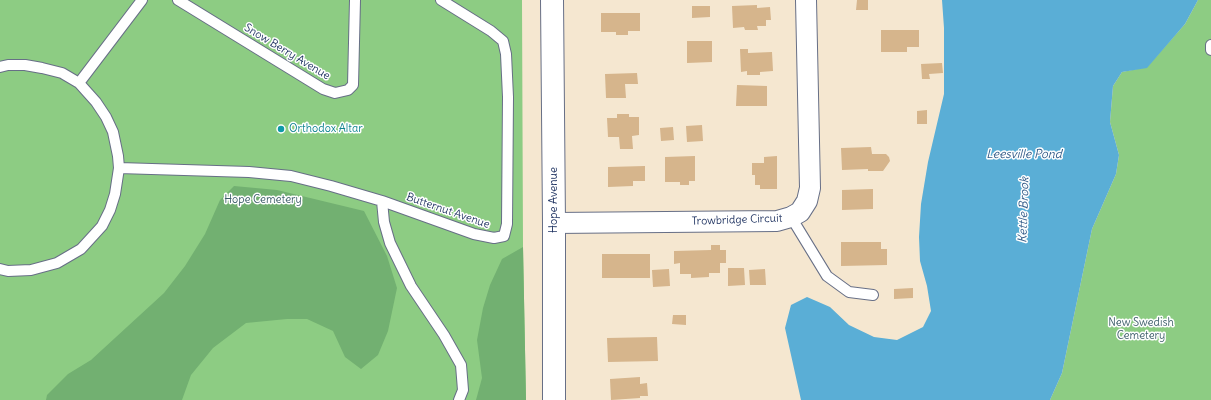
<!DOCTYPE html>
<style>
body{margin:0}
canvas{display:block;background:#f5e7d0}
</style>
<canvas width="1211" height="400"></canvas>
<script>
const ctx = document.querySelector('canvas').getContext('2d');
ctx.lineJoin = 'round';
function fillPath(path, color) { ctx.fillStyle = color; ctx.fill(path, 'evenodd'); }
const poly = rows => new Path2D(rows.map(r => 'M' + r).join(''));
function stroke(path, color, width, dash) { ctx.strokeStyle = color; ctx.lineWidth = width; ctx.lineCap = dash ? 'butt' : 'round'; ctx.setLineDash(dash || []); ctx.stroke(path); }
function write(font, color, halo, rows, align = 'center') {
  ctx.font = font + ' Delius,sans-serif'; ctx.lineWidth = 3; ctx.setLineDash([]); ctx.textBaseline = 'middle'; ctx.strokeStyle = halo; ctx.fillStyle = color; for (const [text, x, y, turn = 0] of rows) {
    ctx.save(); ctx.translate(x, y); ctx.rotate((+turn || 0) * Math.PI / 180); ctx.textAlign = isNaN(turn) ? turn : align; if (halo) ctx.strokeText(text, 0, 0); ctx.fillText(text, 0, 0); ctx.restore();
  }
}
fillPath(poly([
 [0,0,522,0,523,247,526,400,0,400],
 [1198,0,1211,0,1211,400,1050,400,1062,373,1092,229,1116,174,1119,155,1110,122,1113,86,1122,72,1147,67,1185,24]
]), '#8dcc83');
fillPath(poly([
 [234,186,277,190,364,211,387,256,397,288,388,331,378,355,361,369,345,357,333,331,307,319,287,319,246,323,213,348,191,375,182,400,46,400,47,395,68,374,91,360,164,293,185,266,205,234,220,200],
 [523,247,526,400,476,400,482,378,477,340,483,308,490,285,502,259]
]), '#72b071');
fillPath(poly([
 [942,0,1198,0,1185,24,1147,68,1122,72,1113,86,1110,122,1119,155,1116,174,1092,229,1062,373,1050,400,801,400,785,328,791,305,807,297,830,307,849,325,874,337,897,340,923,327,931,311,927,286,920,261,919,237,921,204,928,162,944,94,944,28]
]), '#5aaed6');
fillPath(poly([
 [857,0,868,0,868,10,856,10],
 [757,5,757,8,770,7,771,20,766,20,766,26,757,26,758,30,745,30,744,27,733,28,732,6],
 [692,6,710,6,710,17,692,18],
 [601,13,640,13,640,31,628,31,628,35,616,35,616,32,601,32],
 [881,30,919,30,919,47,907,47,907,52,881,52],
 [687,41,712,41,712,62,687,63],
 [740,49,748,49,748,53,772,52,773,71,760,72,760,75,747,75,747,71,741,72],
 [942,63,943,73,929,74,930,79,922,79,921,64],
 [637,73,638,84,625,84,626,98,606,98,605,74],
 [737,85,767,86,767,106,736,106],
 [927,110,927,124,917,124,917,111],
 [617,114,629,114,629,117,639,117,639,135,632,136,633,149,620,149,619,137,608,137,607,118,617,118],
 [702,125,703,141,687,142,686,126],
 [673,127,674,140,661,141,660,128],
 [871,147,872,154,886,154,889,157,890,161,883,171,868,171,868,169,842,170,841,148],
 [695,156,695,181,689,181,689,185,680,185,680,182,665,182,665,157],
 [777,156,777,189,760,189,760,185,755,185,755,175,752,175,752,163,764,163,764,157],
 [645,166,645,181,633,181,633,186,608,187,608,167],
 [873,189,873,209,842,210,842,190],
 [841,242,881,242,881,249,887,249,887,265,841,266],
 [711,245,720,245,720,250,726,250,726,263,720,263,720,273,709,273,709,277,691,278,691,274,680,274,680,263,674,264,674,251,711,250],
 [602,254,650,254,650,278,602,278],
 [728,268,744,268,745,285,728,286],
 [669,269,670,286,653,287,652,270],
 [765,269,766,285,750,285,749,270],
 [913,288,913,298,894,299,894,289],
 [673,315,686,315,686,325,672,324],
 [657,337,658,361,608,362,607,338],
 [640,377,640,384,647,383,648,396,640,396,640,398,611,400,610,379]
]), '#d6b58c');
const lane = poly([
 [178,0,323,89,335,93,348,90,353,85,355,0],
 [1211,45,1211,50],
 [0,67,8,65,25,65,42,68,62,73,79,83,96,102,106,117,113,132,118,156,119,168,115,194,110,210,102,226,81,249,57,263,31,270,8,271,0,269],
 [79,83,142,0],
 [119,168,249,172,291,176,331,186,382,201,474,234,494,238,504,236,507,224,508,97,506,54,503,41,491,31,441,0],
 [382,201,384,222,390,243,411,286,444,335,461,365,463,390,459,400],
 [791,217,827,276,849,292,873,295]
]);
const street = poly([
 [554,223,777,221,791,217,800,212,807,201,810,188,806,0]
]);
const secondary = poly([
 [552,0,554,223,554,400]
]);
stroke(lane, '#676f86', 12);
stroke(street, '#676f86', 22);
stroke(secondary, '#676f86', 24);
stroke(lane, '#fff', 10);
stroke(street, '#fff', 20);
stroke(secondary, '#fff', 22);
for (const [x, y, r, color] of [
 [281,129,4,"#0f9aa8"]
]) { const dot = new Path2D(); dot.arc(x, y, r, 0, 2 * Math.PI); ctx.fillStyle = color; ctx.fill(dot); stroke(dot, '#fff', 1.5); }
write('11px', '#1b2f5e', '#fff', [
 ["Snow Berry Avenue",287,52,31],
 ["Hope Avenue",554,200,-90],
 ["Butternut Avenue",448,211,19],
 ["Trowbridge Circuit",737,220,-2]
]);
write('11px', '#0d838f', '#fff', [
 ["Orthodox Altar",289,129]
], 'left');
write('11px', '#3d5e69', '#fff', [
 ["Hope Cemetery",263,200],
 ["New Swedish",1141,323],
 ["Cemetery",1141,336]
]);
write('italic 12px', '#315b88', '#fff', [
 ["Leesville Pond",1024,155],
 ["Kettle Brook",1024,210,-88]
]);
</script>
